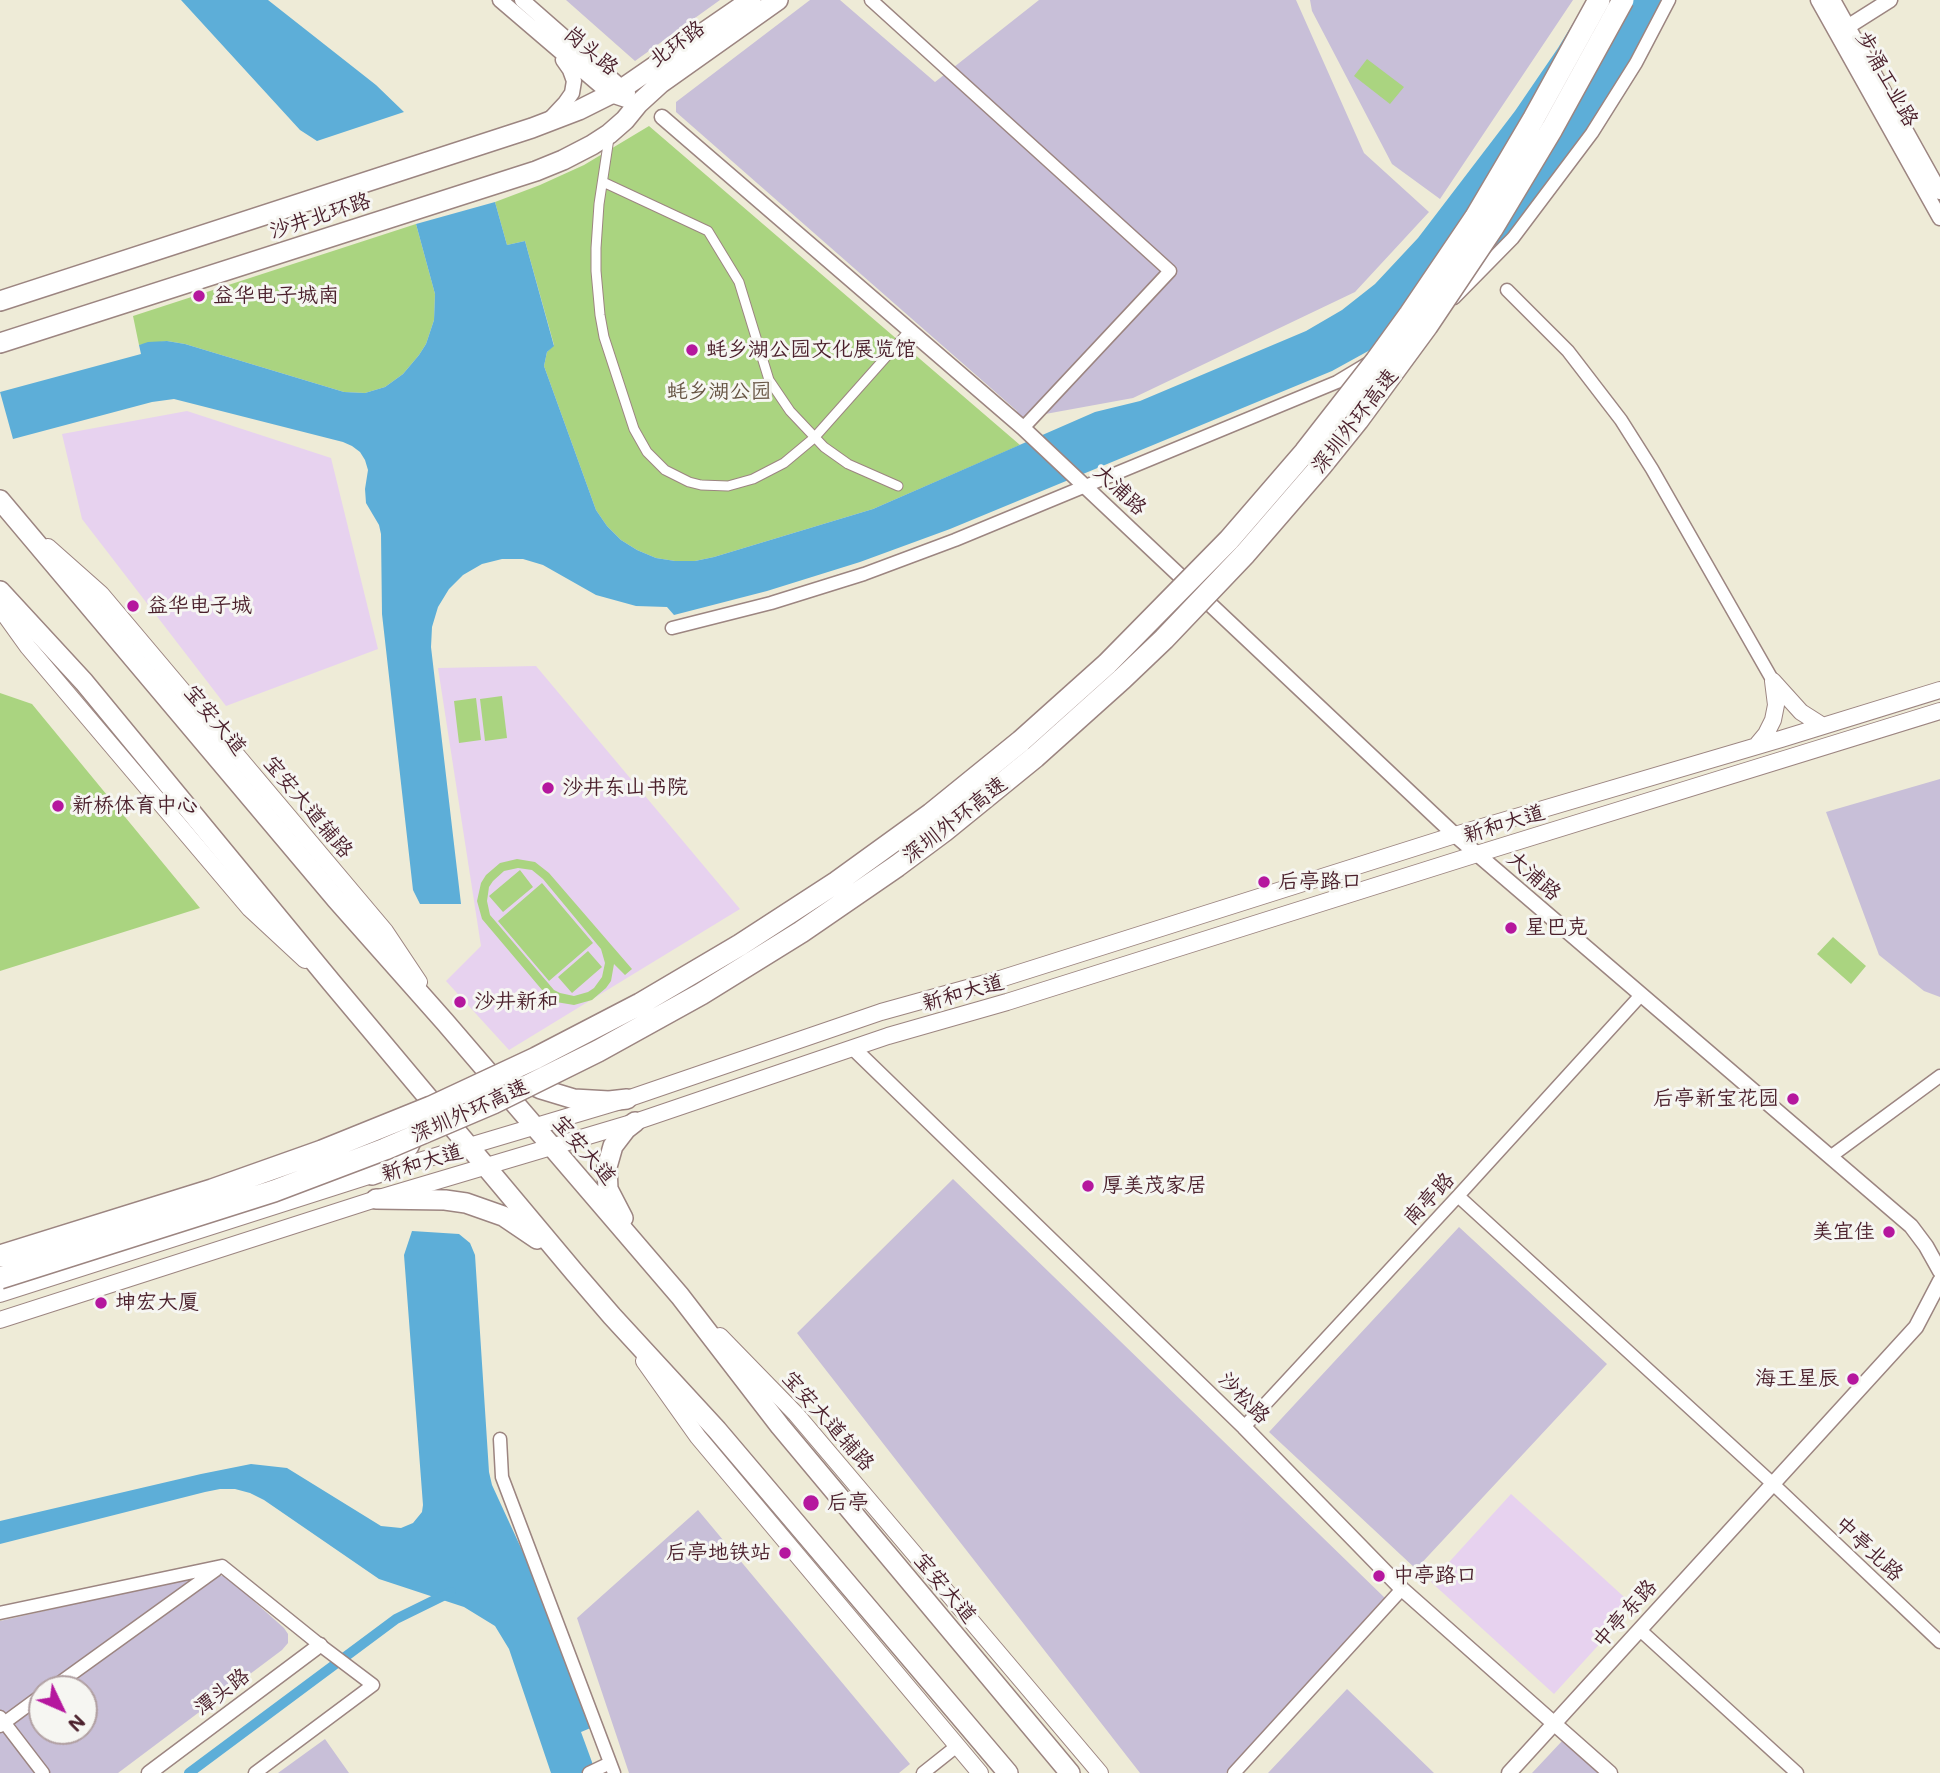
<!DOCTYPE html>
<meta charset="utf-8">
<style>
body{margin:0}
#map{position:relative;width:1940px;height:1773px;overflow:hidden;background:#eeebd7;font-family:Mali,sans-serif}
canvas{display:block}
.north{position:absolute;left:28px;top:1675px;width:70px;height:70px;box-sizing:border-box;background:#f6f6f2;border:2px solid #b1a0a2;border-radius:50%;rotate:134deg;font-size:19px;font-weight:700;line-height:28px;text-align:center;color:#4a1f2b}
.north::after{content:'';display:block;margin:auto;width:24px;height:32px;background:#b5179e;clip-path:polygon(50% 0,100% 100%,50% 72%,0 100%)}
</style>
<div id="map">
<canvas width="1940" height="1773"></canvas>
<div class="north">N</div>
</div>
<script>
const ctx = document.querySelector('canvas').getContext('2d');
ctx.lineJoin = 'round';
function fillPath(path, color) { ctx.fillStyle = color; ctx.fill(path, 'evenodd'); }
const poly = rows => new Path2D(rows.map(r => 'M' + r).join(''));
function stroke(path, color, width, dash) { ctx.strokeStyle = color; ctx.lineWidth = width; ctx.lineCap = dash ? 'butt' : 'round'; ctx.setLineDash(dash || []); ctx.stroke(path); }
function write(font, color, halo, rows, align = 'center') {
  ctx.font = font + ' Mali,"LXGW WenKai TC",sans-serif'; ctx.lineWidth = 6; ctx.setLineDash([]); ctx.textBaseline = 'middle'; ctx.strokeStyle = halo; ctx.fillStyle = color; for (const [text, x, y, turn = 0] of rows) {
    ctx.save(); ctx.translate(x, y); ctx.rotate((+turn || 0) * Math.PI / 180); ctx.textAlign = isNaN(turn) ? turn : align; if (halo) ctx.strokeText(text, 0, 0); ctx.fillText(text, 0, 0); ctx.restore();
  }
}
fillPath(poly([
 [187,411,331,458,378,649,226,706,82,519,62,434],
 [536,666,740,909,509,1050,446,981,481,946,438,668],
 [1511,1494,1634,1606,1554,1694,1431,1582]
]), '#e7d2ef');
fillPath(poly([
 [566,0,720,0,635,61],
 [810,0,840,0,935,82,1039,0,1296,0,1364,153,1429,212,1355,292,1133,398,1018,419,1017,411,676,112,676,102],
 [1310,0,1573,0,1440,199,1392,164,1312,11],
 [1940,779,1940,997,1924,991,1879,955,1826,812],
 [953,1179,1386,1599,1226,1773,1140,1773,797,1333],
 [1459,1227,1607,1364,1416,1569,1269,1432],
 [698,1510,910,1764,899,1773,629,1773,577,1618],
 [199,1576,224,1576,238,1587,284,1628,288,1634,288,1643,282,1650,118,1773,0,1773,0,1621],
 [42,1689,84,1689,84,1731,42,1731],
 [1347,1689,1434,1773,1268,1773],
 [325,1739,349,1773,278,1773],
 [1563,1740,1599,1773,1532,1773]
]), '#c8bfd8');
fillPath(poly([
 [1367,59,1404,87,1390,104,1354,76],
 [649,126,1020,445,873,509,714,557,695,561,675,561,656,558,637,550,621,540,607,526,596,510,544,366,547,352,554,345,525,241,507,245,495,202,540,185,584,165],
 [416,224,435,294,434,320,426,344,419,355,403,374,385,387,365,393,344,392,185,344,167,341,139,345,133,316],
 [0,693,32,704,200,908,0,971],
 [502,696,507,738,485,741,480,699],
 [476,698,481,740,459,743,454,701],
 [517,859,535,862,549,873,632,969,625,975,614,964,611,981,606,988,592,1000,574,1005,556,1002,548,997,482,919,477,901,481,883,486,875,500,863],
 [518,868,532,870,543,879,601,949,605,963,602,977,594,988,588,992,574,996,560,993,554,990,490,915,487,901,489,887,493,881,504,871],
 [520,870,533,887,503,912,489,896],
 [542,883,593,943,549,981,498,921],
 [1833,937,1866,966,1851,984,1817,954],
 [588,951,602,967,572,993,558,977]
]), '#aad480');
fillPath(poly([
 [181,0,268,0,376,85,404,112,317,141,300,130],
 [1587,0,1663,0,1631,60,1587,129,1526,212,1490,255,1381,344,1332,371,950,529,860,562,767,591,674,615,667,607,636,606,596,595,543,565,523,559,502,559,482,564,463,575,449,589,438,607,432,627,431,647,461,904,420,904,413,890,382,614,381,534,379,525,366,503,365,489,368,470,365,460,360,452,352,446,343,442,174,399,152,402,13,439,0,392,141,354,139,345,148,342,167,341,185,344,344,392,365,393,385,387,403,374,419,355,426,344,434,320,435,294,416,224,495,202,507,245,525,241,554,346,547,352,544,366,596,510,607,526,621,540,637,550,656,558,675,561,695,561,714,557,873,509,1095,412,1140,401,1306,331,1342,310,1375,284,1418,238,1515,111,1558,48],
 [412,1231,459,1234,470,1243,475,1255,489,1472,492,1485,557,1626,593,1727,581,1732,596,1773,551,1773,509,1649,495,1626,464,1607,379,1579,264,1500,250,1493,235,1489,220,1489,205,1492,0,1544,0,1521,201,1474,251,1464,287,1468,381,1526,401,1528,413,1523,422,1512,423,1505,404,1255]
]), '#5daed8');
stroke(poly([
 [189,1773,396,1619,451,1592]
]), '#5daed8', 10);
const pedestrian = poly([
 [609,138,599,204,596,248,596,271,600,315,604,337,634,429,647,452,665,470,689,482,701,485,728,486,753,479,784,463,814,438,910,330],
 [603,182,708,231,739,282,769,380,790,411,824,447,848,464,898,486]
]);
const minor = poly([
 [871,0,1170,271,1023,428],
 [1507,290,1568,351,1621,420,1652,469,1773,681],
 [1454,298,1513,238,1592,133,1636,63,1669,0],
 [672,628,771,603,864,574,955,540,1337,382,1367,364],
 [1830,1157,1940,1076],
 [1458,1196,1772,1483,1940,1642],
 [1244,1427,1458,1196,1641,995],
 [500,1439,502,1477,614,1773],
 [0,1613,222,1566,320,1645,373,1685,255,1773],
 [1640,1630,1797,1773],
 [51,1689,216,1570],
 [0,1717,43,1773],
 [0,1726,42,1695],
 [589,1773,610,1763],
 [923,1773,957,1746],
 [1234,1773,1402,1589]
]);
const tertiary = poly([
 [500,0,611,95,638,104],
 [522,0,628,93],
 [1818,0,1940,218],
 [1833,0,1940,192],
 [1841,31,1890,0],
 [662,117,1023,428,1455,835,1911,1226,1926,1246,1940,1271],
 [550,119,565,103,572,93,574,81,570,70,563,60],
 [853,1048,1244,1427,1402,1589,1610,1773],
 [149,1773,320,1645],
 [1509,1773,1916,1327,1940,1281]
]);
const secondary = poly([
 [48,547,101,594,385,931,419,982],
 [0,608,28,647,250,909,305,960],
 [1773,681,1801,712,1823,726],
 [1756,746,1766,734,1773,720,1776,705,1773,681],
 [0,1294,372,1175,627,1099,881,1012,1000,979,1455,835,1781,739,1940,690],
 [0,1320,376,1199,635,1122,888,1036,1007,1002,1477,854,1940,711],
 [720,1336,796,1414,1100,1773],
 [644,1361,698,1437,980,1773]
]);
const primary = poly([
 [0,301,532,128,579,110,623,88,751,0],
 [0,343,536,171,563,160,592,145,609,134,625,120,638,104,661,83,778,0],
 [0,500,336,899,445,1022,680,1296,780,1426,1070,1773],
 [0,591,84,682,332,983,575,1273,612,1316,717,1430,1008,1773],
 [520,1079,541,1089,574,1099,609,1101,627,1099],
 [372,1175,383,1171,402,1156,409,1146,417,1128],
 [376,1199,445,1200,466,1203,503,1216,537,1239],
 [623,1218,608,1189,607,1167,613,1146,626,1129,635,1122]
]);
stroke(pedestrian, '#9c8581', 11);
stroke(minor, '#9c8581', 15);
stroke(tertiary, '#9c8581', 17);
stroke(secondary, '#9c8581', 18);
stroke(primary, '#9c8581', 22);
stroke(pedestrian, '#fff', 9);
stroke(minor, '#fff', 12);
stroke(tertiary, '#fff', 14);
stroke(secondary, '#fff', 16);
stroke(primary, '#fff', 19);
const motorwayBridge = poly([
 [0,1256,212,1190,322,1151,431,1107,536,1058,640,1004,740,945,837,882,931,814,1021,741,1107,664,1229,540,1305,452,1376,361,1410,314,1475,218,1534,118,1599,0],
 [0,1278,274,1191,385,1149,493,1103,598,1051,701,994,801,932,897,866,944,831,1035,757,1122,679,1164,639,1245,554,1321,466,1358,420,1427,326,1492,229,1552,129,1623,0]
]);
stroke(motorwayBridge, '#9c8581', 24, []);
stroke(motorwayBridge, '#fff', 21);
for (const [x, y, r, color] of [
 [199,296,7,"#b5179e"],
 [692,350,7,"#b5179e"],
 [133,606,7,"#b5179e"],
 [548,788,7,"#b5179e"],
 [58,806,7,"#b5179e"],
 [1264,882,7,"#b5179e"],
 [1511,928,7,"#b5179e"],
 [460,1002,7,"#b5179e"],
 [1793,1099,7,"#b5179e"],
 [1088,1186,7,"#b5179e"],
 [1889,1232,7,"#b5179e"],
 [101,1303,7,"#b5179e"],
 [1853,1379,7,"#b5179e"],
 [811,1503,9,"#b5179e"],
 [785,1553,7,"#b5179e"],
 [1379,1576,7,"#b5179e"]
]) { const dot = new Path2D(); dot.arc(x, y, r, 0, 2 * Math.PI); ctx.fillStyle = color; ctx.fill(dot); stroke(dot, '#f6f6f2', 2.5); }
write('21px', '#4a1f2b', '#f6f6f2', [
 ["北环路",677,44,-36],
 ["岗头路",591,51,40],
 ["步涌工业路",1887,79,61],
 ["沙井北环路",320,216,-18],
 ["深圳外环高速",1355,421,-52],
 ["大浦路",1120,490,43],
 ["宝安大道",215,720,50],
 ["宝安大道辅路",308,807,50],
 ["深圳外环高速",955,820,-38],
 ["新和大道",1504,824,-17],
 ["大浦路",1534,876,41],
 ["新和大道",963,993,-16],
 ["深圳外环高速",470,1111,-24],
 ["宝安大道",584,1150,49],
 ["新和大道",422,1163,-17],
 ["南亭路",1429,1199,-47],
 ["沙松路",1244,1398,45],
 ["宝安大道辅路",828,1421,48],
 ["中亭北路",1869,1549,43],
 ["宝安大道",945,1588,50],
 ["中亭东路",1625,1614,-48],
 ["潭头路",222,1692,-37]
]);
write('21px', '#4a1f2b', '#f6f6f2', [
 ["益华电子城南",213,296],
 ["蚝乡湖公园文化展览馆",706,350],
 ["益华电子城",147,606],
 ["沙井东山书院",562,788],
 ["新桥体育中心",72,806],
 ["后亭路口",1278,882],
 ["星巴克",1525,928],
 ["沙井新和",474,1002],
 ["后亭新宝花园",1779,1099,"right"],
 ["厚美茂家居",1102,1186],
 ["美宜佳",1875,1232,"right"],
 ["坤宏大厦",115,1303],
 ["海王星辰",1839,1379,"right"],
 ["后亭",827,1503],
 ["后亭地铁站",771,1553,"right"],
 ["中亭路口",1393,1576]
], 'left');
write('21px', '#675544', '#f6f6f2', [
 ["蚝乡湖公园",719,392]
]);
</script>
